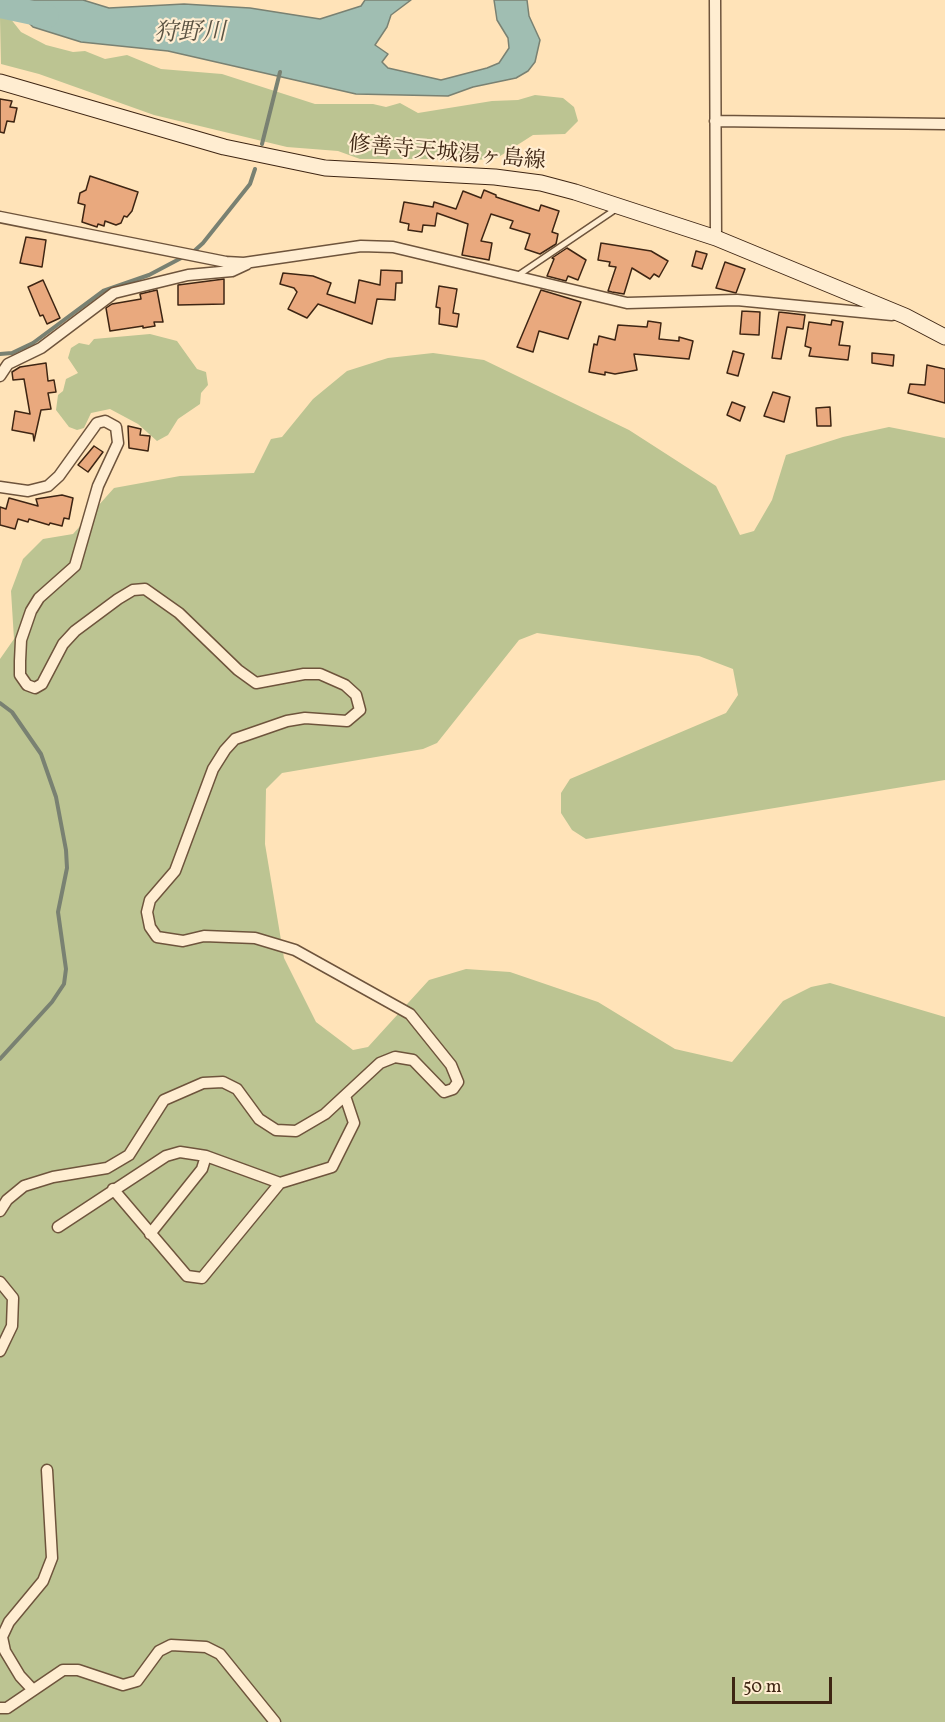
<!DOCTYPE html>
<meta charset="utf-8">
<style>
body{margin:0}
#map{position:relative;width:945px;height:1722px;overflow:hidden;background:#ffe3b8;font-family:Vollkorn,serif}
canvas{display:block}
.scale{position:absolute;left:732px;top:1677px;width:100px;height:27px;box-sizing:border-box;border:3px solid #3e2513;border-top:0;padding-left:8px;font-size:18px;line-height:21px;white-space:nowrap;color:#3e2513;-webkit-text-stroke:4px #ffedd1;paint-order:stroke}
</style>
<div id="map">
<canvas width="945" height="1722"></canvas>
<div class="scale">50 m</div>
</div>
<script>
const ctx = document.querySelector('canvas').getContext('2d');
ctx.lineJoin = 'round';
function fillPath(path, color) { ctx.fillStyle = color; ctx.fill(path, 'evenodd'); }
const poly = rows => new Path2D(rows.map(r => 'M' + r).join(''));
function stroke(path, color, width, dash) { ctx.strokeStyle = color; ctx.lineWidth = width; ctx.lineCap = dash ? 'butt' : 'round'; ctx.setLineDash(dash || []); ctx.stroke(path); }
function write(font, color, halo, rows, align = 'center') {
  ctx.font = font + ' Vollkorn,"Noto Serif JP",serif'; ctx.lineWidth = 4.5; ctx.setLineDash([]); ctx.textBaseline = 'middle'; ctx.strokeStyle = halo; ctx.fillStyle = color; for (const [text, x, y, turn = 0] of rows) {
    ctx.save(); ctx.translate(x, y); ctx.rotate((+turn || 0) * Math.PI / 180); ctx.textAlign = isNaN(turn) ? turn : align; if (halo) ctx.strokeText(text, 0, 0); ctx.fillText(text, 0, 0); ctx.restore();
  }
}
fillPath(poly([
 [0,18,10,18,21,32,46,45,73,52,85,51,105,59,127,55,161,69,222,74,315,104,373,104,386,107,400,103,418,113,492,101,518,100,535,95,563,98,574,107,578,121,565,134,533,135,497,158,457,162,433,159,360,159,338,151,287,147,154,115,39,74,1,64],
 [150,334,177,341,197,369,206,372,208,385,201,393,200,404,178,419,168,435,157,441,138,424,110,409,91,413,84,428,77,430,69,427,56,410,58,395,63,391,66,379,78,373,68,358,71,348,79,343,89,345,94,339],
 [433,353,484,360,629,430,716,486,740,535,754,531,772,500,786,455,843,437,889,427,945,438,945,780,586,839,572,830,561,813,561,793,570,779,726,713,738,695,733,669,699,656,537,633,519,640,437,743,423,749,282,773,266,789,265,844,284,958,316,1022,353,1050,368,1047,429,980,466,969,510,972,598,1002,675,1049,732,1062,783,1001,811,987,830,983,945,1017,945,1722,0,1722,0,659,14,639,11,591,23,559,43,539,73,534,114,488,180,476,254,473,271,439,282,437,313,399,347,371,388,358]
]), '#bcc492');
const water = poly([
 [6,0,83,0,109,8,184,4,250,8,320,19,361,6,365,0,411,0,391,15,387,27,375,45,388,54,382,62,388,68,441,80,487,68,499,63,509,48,508,38,497,20,494,0,527,0,529,16,540,40,535,62,528,71,516,78,473,87,448,96,356,94,168,51,81,42,33,27,6,0]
]);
fillPath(water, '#a0beb2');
stroke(water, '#798172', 1.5);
stroke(poly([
 [262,144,280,72],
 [192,253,203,243,250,184,255,169],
 [0,354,12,353,33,343,103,291,149,275,185,256],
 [0,703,12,712,41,754,56,797,66,850,67,868,58,912,66,969,64,984,52,1002,0,1059]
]), '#798172', 4);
stroke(poly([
 [0,6,47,16]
]), '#a0beb2', 24);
const building = poly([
 [0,99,12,101,10,107,17,108,14,122,7,121,4,133,0,132,0,99],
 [90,176,138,192,132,211,127,217,124,216,121,223,116,225,105,221,104,226,98,224,97,227,82,222,85,205,78,203,80,193,86,190,90,176],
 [484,190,496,195,496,197,539,211,541,205,559,211,552,232,558,234,556,244,540,254,525,249,530,234,510,228,513,221,491,214,481,241,492,243,489,260,462,255,468,224,437,213,435,226,423,225,422,232,408,230,409,224,400,222,404,202,433,207,434,202,456,209,463,191,481,198,484,190],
 [26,237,46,240,42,267,20,263,26,237],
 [601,243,651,251,668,261,659,277,654,274,650,279,632,268,624,294,612,292,608,291,616,267,609,266,610,262,598,260,601,243],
 [567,248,586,260,578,280,568,276,566,281,547,276,554,259,552,258,567,248],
 [696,251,707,254,702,269,692,266,696,251],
 [725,262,745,269,736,293,716,288,725,262],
 [381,270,402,271,402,283,396,283,395,300,377,299,372,324,318,304,307,318,288,309,297,292,294,288,280,284,283,273,313,276,331,283,327,294,355,303,359,280,380,285,381,270],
 [224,279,224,304,178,305,178,285,224,279],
 [43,280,60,318,47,324,43,315,40,316,28,287,43,280],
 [439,286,457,289,453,313,459,314,457,327,439,324,440,308,436,307,439,286],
 [157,290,163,322,154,322,155,326,143,328,143,326,110,331,106,308,112,304,141,299,140,294,157,290],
 [541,290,581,302,568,339,539,331,533,352,517,347,541,290],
 [742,311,760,312,759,335,740,334,742,311],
 [779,312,805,315,803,329,787,327,781,359,772,358,779,312],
 [832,320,843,322,839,345,850,346,848,360,809,356,811,348,805,346,809,322,831,325,832,320],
 [648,321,661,323,659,339,679,341,679,337,693,341,689,359,634,354,637,370,615,374,605,372,605,375,589,372,594,344,597,345,599,336,615,340,618,325,647,327,648,321],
 [733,351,744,354,738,376,727,373,733,351],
 [872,353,894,355,893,366,872,363,872,353],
 [46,363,48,381,54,380,56,392,48,393,51,409,41,410,34,441,33,434,12,430,15,411,30,414,24,379,13,380,12,372,20,367,46,363],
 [927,365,945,369,945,403,908,393,910,384,925,385,927,365],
 [773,392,790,397,784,422,764,416,773,392],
 [732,402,745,407,740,421,727,415,732,402],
 [830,407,831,426,817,426,816,408,830,407],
 [128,426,141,429,140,435,150,436,148,451,129,448,128,426],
 [94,446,103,452,88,472,78,465,94,446],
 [62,495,73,498,69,519,64,518,62,526,50,523,49,525,29,519,28,522,18,519,15,529,0,525,0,507,6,509,9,498,38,506,36,499,62,495]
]);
fillPath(building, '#e9a97e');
stroke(building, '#3e2513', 1.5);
const lane = poly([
 [517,276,616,209]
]);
const street = poly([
 [715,0,716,238],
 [715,121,945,124],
 [0,217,226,262,244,263,361,246,393,247,627,303,737,300,892,315],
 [0,376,8,364,41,348,114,293,188,275,232,271,247,264],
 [0,487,28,491,48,486,59,476,97,423,105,421,116,427,118,443,98,486,75,566,39,598,31,611,21,640,20,661,20,675,27,685,35,688,42,684,63,644,75,631,118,599,133,590,145,589,179,613,238,670,256,683,304,674,320,674,345,685,356,695,360,710,347,721,305,718,287,721,235,739,225,750,213,769,175,871,150,900,147,912,150,927,157,937,183,941,204,936,255,938,295,950,410,1014,451,1065,458,1082,453,1089,444,1092,413,1060,395,1057,380,1063,325,1114,296,1131,276,1130,259,1119,237,1089,223,1082,203,1083,164,1100,129,1155,107,1168,53,1177,24,1186,7,1200,0,1211],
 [113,1189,187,1276,202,1278,280,1183],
 [58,1227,166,1156,180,1152,206,1156,280,1183,332,1167,354,1123,345,1096],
 [150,1234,202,1169,206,1156],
 [0,1282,13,1298,12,1326,0,1351],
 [33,1690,20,1676,5,1651,2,1637,9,1622,43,1581,52,1558,47,1470],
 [0,1708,7,1708,63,1670,78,1670,123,1685,137,1681,159,1651,171,1645,206,1647,220,1654,275,1722]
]);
const secondary = poly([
 [0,82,224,147,325,168,495,177,541,183,575,192,716,238,905,316,945,337]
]);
stroke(lane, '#6e543c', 8);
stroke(street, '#6e543c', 13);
stroke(secondary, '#3e2513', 17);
stroke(lane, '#ffedd1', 5);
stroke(street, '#ffedd1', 10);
stroke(secondary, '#ffedd1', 15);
write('22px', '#3e2513', '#ffedd1', [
 ["修善寺天城湯ヶ島線",447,155,5]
]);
write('italic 24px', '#5b5343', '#ffedd1', [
 ["狩野川",190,35,-1]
]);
</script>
